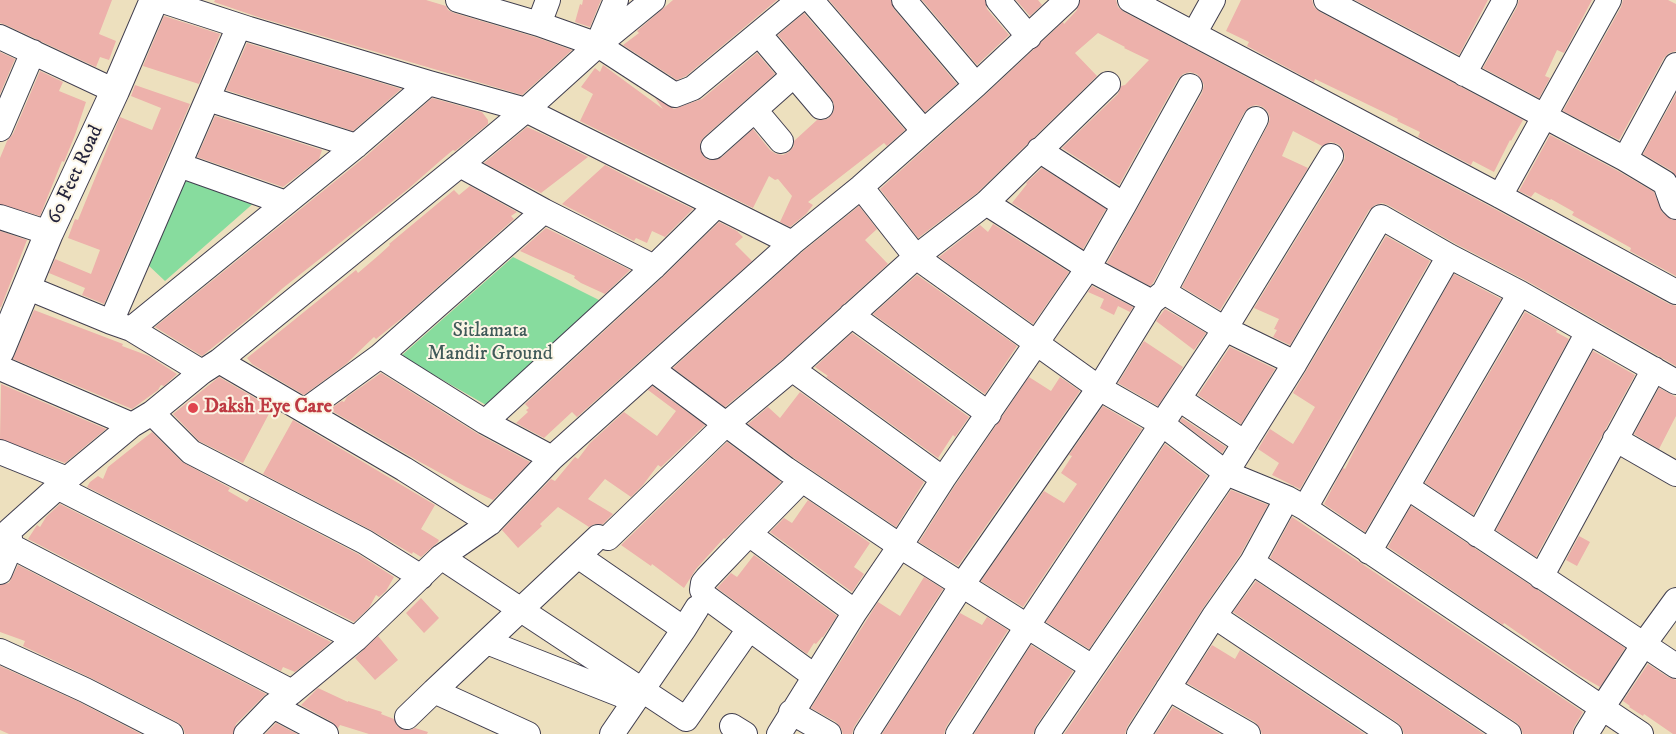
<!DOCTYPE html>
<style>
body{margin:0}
canvas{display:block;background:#ede0be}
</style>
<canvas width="1676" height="734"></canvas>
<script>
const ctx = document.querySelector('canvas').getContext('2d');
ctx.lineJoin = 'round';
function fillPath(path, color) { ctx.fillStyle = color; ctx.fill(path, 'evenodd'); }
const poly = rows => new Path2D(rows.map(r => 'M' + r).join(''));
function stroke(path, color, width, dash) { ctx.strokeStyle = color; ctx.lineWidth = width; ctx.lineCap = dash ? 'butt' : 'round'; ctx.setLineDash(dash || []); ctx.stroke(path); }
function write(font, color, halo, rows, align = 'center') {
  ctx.font = font + ' "IM FELL DW Pica",serif'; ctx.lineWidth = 4; ctx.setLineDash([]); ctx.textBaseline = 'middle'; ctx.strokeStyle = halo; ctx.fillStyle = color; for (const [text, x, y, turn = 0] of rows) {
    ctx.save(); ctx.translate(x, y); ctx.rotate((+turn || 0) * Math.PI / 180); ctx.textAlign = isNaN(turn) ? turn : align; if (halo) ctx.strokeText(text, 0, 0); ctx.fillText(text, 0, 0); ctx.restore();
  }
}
fillPath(poly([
 [182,180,256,201,165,281,146,263],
 [513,257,607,304,493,409,401,356]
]), '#87dc9e');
fillPath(poly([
 [0,0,112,0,99,34,116,41,109,60,100,57,96,67,6,25,0,23],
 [215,0,426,0,446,6,448,10,454,13,535,37,572,50,522,95,261,18,214,2],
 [583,0,601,0,590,27,575,22,580,4,582,5],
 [673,0,777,0,686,76,677,80,623,45,639,33,637,31],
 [829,0,891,0,894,9,957,84,925,112],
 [922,0,985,0,987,9,1009,35,977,65],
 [1016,0,1038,0,1042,5,1030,16],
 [1080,0,1116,0,1118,7,1124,12,1493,208,1669,304,1676,306,1676,366,1527,281,1456,244,1388,205,1382,203,1375,205,1369,210,1290,345,1273,337,1277,330,1274,329,1279,319,1254,308,1343,163,1345,157,1343,149,1338,144,1331,142,1322,146,1293,131,1282,156,1308,168,1220,310,1182,287,1268,125,1270,119,1268,112,1263,107,1256,105,1249,107,1244,113,1153,283,1150,286,1107,263,1202,93,1204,85,1201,79,1197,74,1190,72,1183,74,1178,79,1119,185,1062,148,1118,94,1121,86,1125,85,1149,60,1124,48,1125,47,1098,33,1075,53,1097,76,977,193,918,238,880,189,985,95,1063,22,1064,24,1077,10],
 [1241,0,1312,0,1314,7,1320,12,1523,120,1511,141,1510,140,1494,172,1473,161,1471,165,1418,137,1420,132,1397,121,1398,119,1315,79,1314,82,1312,81,1247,46,1249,42,1226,31],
 [1355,0,1488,0,1459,55],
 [1519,0,1592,0,1564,53,1557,50,1545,76,1550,78,1539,98,1483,68,1517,7],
 [1623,0,1668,0,1676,4,1676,51,1669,53,1664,58,1619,140,1563,111,1621,7],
 [804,13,905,130,887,146,884,143,808,202,813,205,806,214,790,227,780,222,792,196,778,179,775,180,769,176,753,208,580,121,593,94,581,87,595,68,600,72,603,65,663,109,655,98,674,109,702,99,757,53,775,74,704,137,700,143,700,150,703,156,708,160,716,160,722,157,753,129,770,150,776,154,783,155,789,152,794,146,794,141,817,120,824,120,829,118,834,111,834,104,831,98,778,35],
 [164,16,220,34,199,84,143,66],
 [247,43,375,81,401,89,353,131,226,90],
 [0,52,15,59,0,94],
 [40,71,63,82,59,91,86,102,75,135,64,162,62,161,40,216,0,204,0,158,7,141,13,134],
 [135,85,190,104,104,304,82,295,85,288,49,273,55,259,91,274,100,250,68,238,75,219,78,220,120,117,152,130,161,108,131,96],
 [1676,94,1676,176,1672,171,1643,154],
 [432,98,482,112,488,120,488,124,455,151,453,150,440,161,408,189,283,288,247,320,202,356,155,327,365,157],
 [215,116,322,150,319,159,283,187,197,157],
 [527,127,547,136,588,157,541,193,484,163],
 [1550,135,1618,171,1654,192,1662,212,1672,220,1676,220,1676,276,1630,251,1631,248,1572,215,1574,212,1551,199,1550,200,1535,192,1531,197,1519,191],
 [605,165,639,183,693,209,665,237,652,231,647,243,636,238,634,241,562,204],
 [1042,168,1106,209,1083,249,1012,203,1027,184,1026,183],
 [470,186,517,212,511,216,514,219,407,314,376,339,374,337,346,364,304,395,252,364,247,358,356,270,358,273,379,255,390,245,389,244,454,190,459,195],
 [859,206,877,229,865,240,888,264,783,359,725,407,673,368,801,253],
 [719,222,737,231,743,237,735,244,752,261,577,417,572,412,544,438,516,423,528,412,526,410,529,408,525,404,663,277],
 [993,224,1069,272,1033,324,939,257,980,225,988,232],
 [546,228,630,270,605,294,581,283,574,278,575,276,520,251],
 [0,231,27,240,1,307,0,307],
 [1386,236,1430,261,1300,489,1272,475,1279,463,1258,449,1270,429,1293,444,1301,431,1315,407,1293,393],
 [1454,274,1501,299,1365,532,1324,504,1343,468,1345,469,1361,437],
 [917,275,1017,346,985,394,873,314],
 [1092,286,1133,307,1130,312,1118,306,1114,315,1100,308,1104,299,1088,292],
 [1165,309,1206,333,1194,350,1156,321],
 [34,310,123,344,122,346,149,356,177,374,164,386,161,385,158,390,132,409,13,359],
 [1525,312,1557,330,1556,332,1569,339,1473,515,1425,483],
 [852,333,969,417,955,437,953,435,938,458,826,377,828,376,815,367],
 [1144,341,1183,367,1158,406,1118,383],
 [1230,347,1275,369,1241,424,1198,395],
 [1593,351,1635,375,1536,557,1496,530],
 [381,373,478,434,530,462,493,500,466,487,420,462,332,411,333,407,342,401,344,402,347,397],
 [219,377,272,408,243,463,199,441,173,414],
 [1029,377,1051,391,1060,377,1080,391,958,566,919,542,954,487],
 [1,384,106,429,65,463,0,439],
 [652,386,705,425,661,467,658,465,643,485,631,497,605,479,588,499,613,514,603,524,595,524,589,527,558,507,540,524,542,526,518,548,502,530,551,479,555,481,575,457,578,459,590,443,624,412,657,436,676,411,648,390],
 [1659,388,1676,397,1676,416,1659,449,1634,434],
 [800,392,924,482,896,527,794,458,748,424,768,407,780,418],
 [1103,406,1142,429,1023,607,981,581,1044,491,1064,503,1077,484,1061,473,1072,456,1069,455],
 [1182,418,1226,447,1222,453,1180,421],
 [293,420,435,505,421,529,439,540,438,542,421,557,413,552,412,554,371,530,263,474],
 [152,432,182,462,230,488,228,491,247,502,250,498,358,554,394,577,386,591,379,597,376,595,369,608,354,622,87,487,90,482,98,476,103,479,108,467],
 [727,442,781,482,725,539,724,538,696,569,684,588,652,564,651,566,621,545],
 [1165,444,1207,476,1089,649,1046,622],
 [1231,490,1268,505,1240,555,1203,608,1127,727,1125,734,1064,734],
 [808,500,870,543,854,567,864,574,852,592,770,532,784,518,792,523],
 [60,504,331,642,295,672,283,667,281,671,28,539,37,525,40,527,46,517],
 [1411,506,1625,648,1600,687,1579,675,1504,623,1503,625,1388,547],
 [1292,517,1583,712,1574,727,1572,734,1523,734,1521,728,1517,723,1270,558],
 [1579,536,1590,542,1577,566,1566,560],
 [754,555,837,616,823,637,822,637,816,644,814,643,807,654,717,588,731,573,737,577],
 [18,565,266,694,236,724,233,734,185,734,183,727,177,722,91,678,23,646,25,641,0,632,0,585,9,583],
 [924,577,943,589,854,727,852,734,843,734,841,728,836,722,811,708,878,602,900,616],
 [1256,581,1484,734,1404,734,1402,728,1398,723,1233,612],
 [421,598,439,618,424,633,406,613],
 [960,613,982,625,987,617,1008,630,946,727,944,734,882,734],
 [378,636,398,660,375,680,355,658],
 [1031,645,1073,671,1036,726,1033,734,974,734],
 [1212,645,1235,659,1240,650,1365,734,1262,734,1260,728,1255,722,1187,683],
 [1648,664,1668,677,1676,680,1676,734,1673,734,1644,714,1643,716,1629,707,1630,706,1623,701],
 [0,666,79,702,141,734,9,734,0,730],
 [318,688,348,702,348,701,382,712,381,714,394,719,397,726,403,730,410,730,415,728,428,732,427,734,369,734,340,725,338,728,332,722,301,705],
 [1173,707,1220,734,1155,734],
 [276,723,297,734,265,734]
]), '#edb1ab');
const minor = poly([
 [160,0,249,29,429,83,526,110,792,243],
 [458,0,539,24,598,45,675,95,693,88,799,0],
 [811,0,923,130],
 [904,0,976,85],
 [998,0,1029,37],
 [1130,0,1500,196,1676,292],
 [1326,0,1625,159,1665,183,1672,203,1676,207],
 [539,24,548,0],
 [759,34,821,107],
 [1194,34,1213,0],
 [0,37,115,91],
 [598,43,616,0],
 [1464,74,1505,0],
 [208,99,356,146],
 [755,110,781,141],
 [0,129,33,52],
 [713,147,794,75],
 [1039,150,1124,205],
 [1625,159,1676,65],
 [179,165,286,203],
 [460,165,544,211,654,267],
 [861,187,916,257,1099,388,1162,424,1226,473,1287,498,1305,508,1641,734],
 [1500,196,1609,0],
 [986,203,1088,268,1152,302],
 [0,217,49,233],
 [26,287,111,322,131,329,202,372],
 [1164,292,1225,329,1295,363],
 [851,315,989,414],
 [111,322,239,26],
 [131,329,356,146,429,83],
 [380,356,485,422,552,458],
 [219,361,404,469,490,523],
 [0,368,132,425],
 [652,369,786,469,900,546,1092,667],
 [792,369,943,479],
 [1179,399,1245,443],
 [306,410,380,356,544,211],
 [152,413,191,452,365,542,421,577],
 [485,422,654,267,716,206],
 [1615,439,1676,474],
 [0,452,67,479],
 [802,480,749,534,707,578,703,583,702,590,705,596,814,676],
 [57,487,356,639],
 [1407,487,1676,666],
 [1305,508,1449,256],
 [9,531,67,479,132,425,152,413,202,372,219,361,460,165,526,110,598,45,653,0],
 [749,534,855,612],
 [1478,535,1588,332],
 [608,538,725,425,792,369,916,257,986,203,1108,84],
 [11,546,292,692],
 [1369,552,1520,293],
 [578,556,684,629],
 [441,557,686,719,742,639],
 [1252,562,1509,734],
 [0,572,11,546,9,531],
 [1541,577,1654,369],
 [1214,616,1390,734],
 [487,642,634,700],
 [0,651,85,690,171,734],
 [1168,688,1248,734],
 [273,706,326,734],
 [791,712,829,734],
 [407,717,434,691],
 [732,726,745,734],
 [246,734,273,706,292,692,356,639,441,557,490,523,552,458,792,243,861,187,976,85,1067,0],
 [528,734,434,691,598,537],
 [612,734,684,629,697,608],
 [779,734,855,612,900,546,943,479,1088,268,1124,205,1190,86],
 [866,734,962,585,1099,388,1152,302,1164,292,1256,119],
 [958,734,1028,625,1225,329,1331,156],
 [1047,734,1226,473,1295,363,1381,217,1449,256,1520,293,1676,382],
 [1139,734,1214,616,1252,562,1287,498],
 [1586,734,1602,708,1644,644,1676,600]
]);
const major = poly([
 [0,351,49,233,115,91,154,0]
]);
stroke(minor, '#403e4f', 26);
stroke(major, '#403e4f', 30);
stroke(minor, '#fff', 24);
stroke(major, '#fff', 28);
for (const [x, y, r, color] of [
 [193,408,6,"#e0444e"]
]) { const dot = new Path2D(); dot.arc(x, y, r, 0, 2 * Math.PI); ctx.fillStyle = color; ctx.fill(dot); stroke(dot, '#fcf5e5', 2); }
write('20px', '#22223b', '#fcf5e5', [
 ["60 Feet Road",76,175,-65]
]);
write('20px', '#405a59', '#fcf5e5', [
 ["Sitlamata",490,332],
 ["Mandir Ground",490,355]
]);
write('bold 20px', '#be3a42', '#fcf5e5', [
 ["Daksh Eye Care",204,408]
], 'left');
</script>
